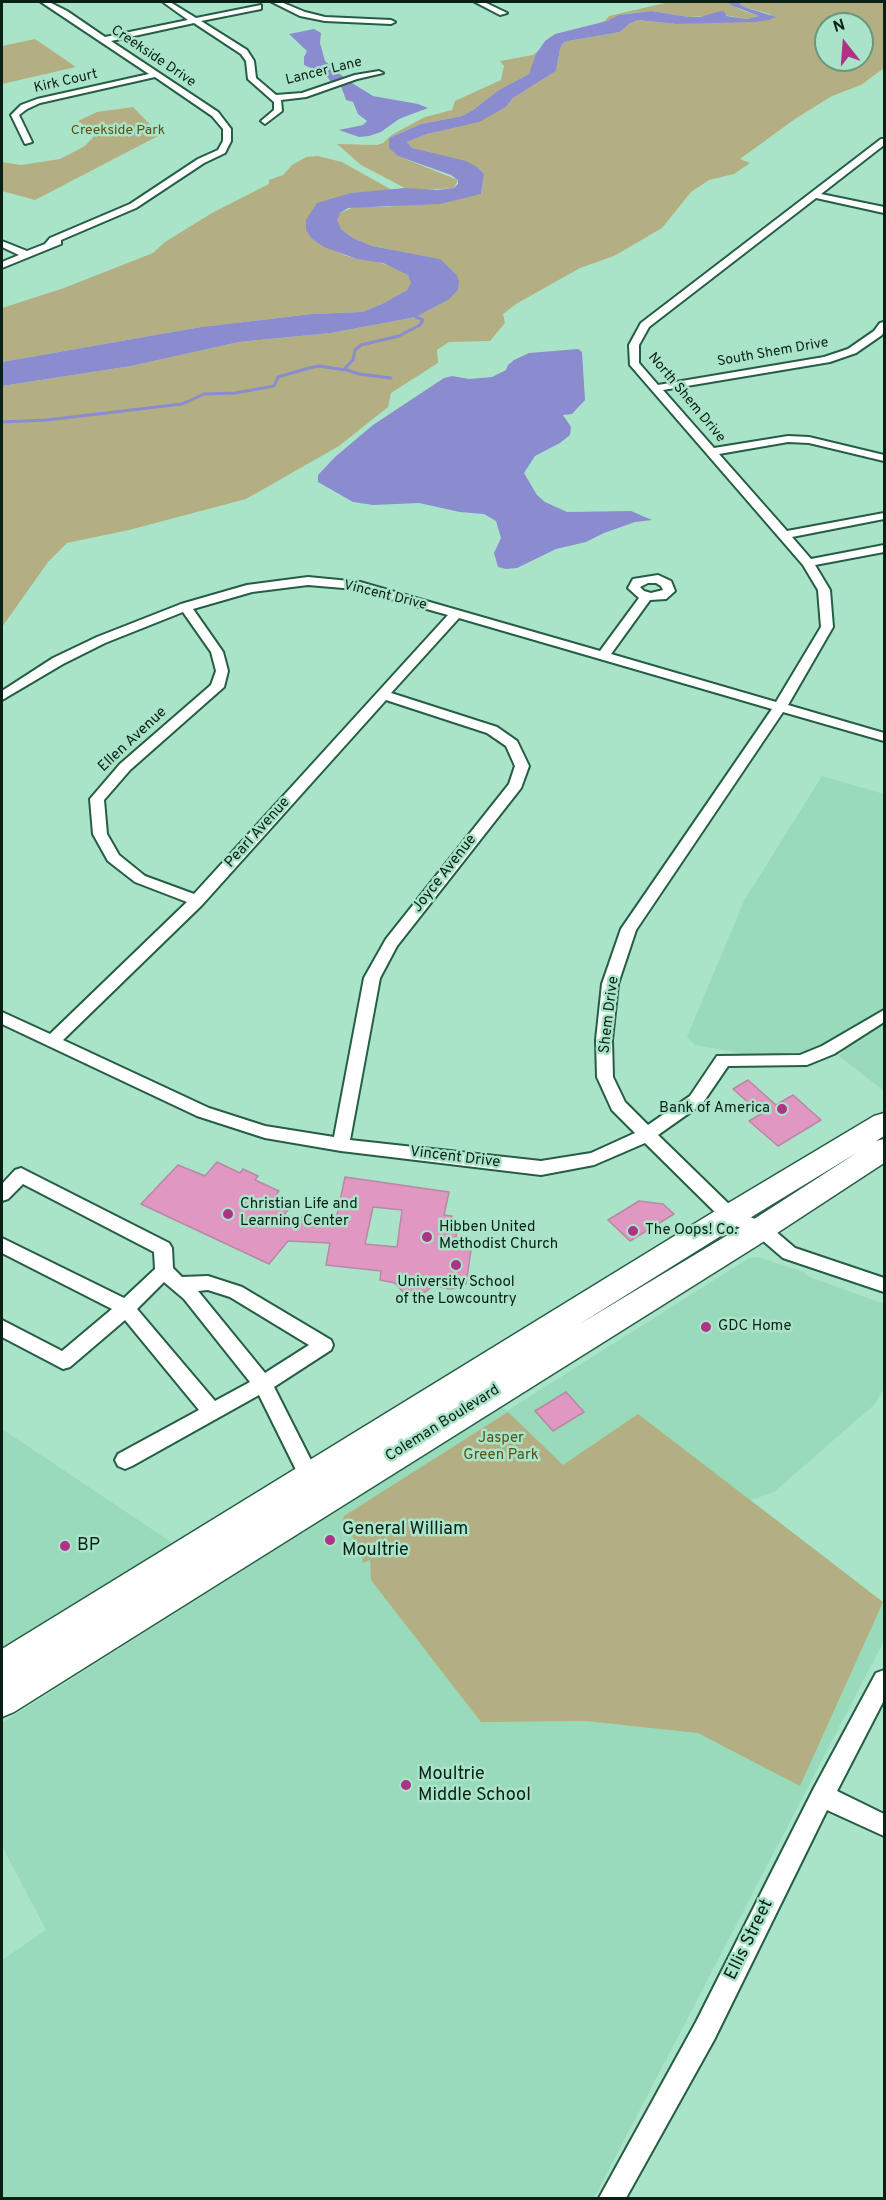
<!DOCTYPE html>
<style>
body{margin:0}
#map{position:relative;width:886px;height:2200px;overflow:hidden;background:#aae4c8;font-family:Overpass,sans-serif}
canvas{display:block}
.frame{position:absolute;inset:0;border:3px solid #092017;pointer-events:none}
.north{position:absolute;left:814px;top:12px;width:60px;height:60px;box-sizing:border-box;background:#aae4c8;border:2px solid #6a9681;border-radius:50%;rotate:343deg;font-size:16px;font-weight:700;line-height:24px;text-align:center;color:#092017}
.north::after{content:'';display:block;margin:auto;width:21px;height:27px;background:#ad3386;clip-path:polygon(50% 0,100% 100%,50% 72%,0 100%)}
</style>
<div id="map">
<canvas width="886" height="2200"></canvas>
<div class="frame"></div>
<div class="north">N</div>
</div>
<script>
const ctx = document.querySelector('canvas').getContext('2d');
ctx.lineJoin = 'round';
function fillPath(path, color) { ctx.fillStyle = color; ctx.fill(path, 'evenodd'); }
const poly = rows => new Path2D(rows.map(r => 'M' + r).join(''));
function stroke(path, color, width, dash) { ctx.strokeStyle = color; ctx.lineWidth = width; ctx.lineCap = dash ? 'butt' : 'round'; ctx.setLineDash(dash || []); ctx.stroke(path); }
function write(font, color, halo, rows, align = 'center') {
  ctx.font = font + ' Overpass,sans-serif'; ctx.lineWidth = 5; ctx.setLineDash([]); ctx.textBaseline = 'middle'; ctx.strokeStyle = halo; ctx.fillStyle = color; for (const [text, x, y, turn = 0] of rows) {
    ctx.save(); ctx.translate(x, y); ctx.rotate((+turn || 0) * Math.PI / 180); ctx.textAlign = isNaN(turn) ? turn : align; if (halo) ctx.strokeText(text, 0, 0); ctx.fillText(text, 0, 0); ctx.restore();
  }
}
fillPath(poly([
 [822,776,884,794,884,1009,828,1043,796,1057,760,1057,695,1045,687,1037,744,901],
 [884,1023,884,1091,839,1056,848,1045],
 [758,1257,804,1272,807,1276,884,1304,884,1388,875,1404,774,1492,751,1500,884,1603,884,1641,594,2198,2,2197,2,1960,46,1930,2,1846,2,1723,502,1407,507,1411,749,1258],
 [2,1429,174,1544,2,1650]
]), '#98daba');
fillPath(poly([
 [669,2,732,2,730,4,741,10,759,16,747,19,724,15,689,17,651,11,624,14,607,21,595,24,605,21,609,16],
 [741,2,884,2,884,68,861,85,832,96,795,119,740,159,750,163,734,174,709,180,691,192,662,228,614,256,580,268,516,304,503,314,505,323,490,341,449,342,437,350,438,363,391,393,388,407,339,446,246,499,129,530,67,543,48,562,2,627,2,386,131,366,239,342,331,333,416,317,448,300,456,274,439,259,372,246,353,238,341,229,336,220,340,213,354,207,387,207,481,194,484,174,412,148,407,142,427,134,479,121,506,107,513,98,556,71,560,49,563,43,568,41,620,32,629,24,638,20,676,24,773,19,770,14,744,7,740,4],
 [826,24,862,24,862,60,826,60],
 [35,39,76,67,2,84,2,46],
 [541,49,529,74,499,90,473,110,462,116,421,124,389,138,398,156,458,180,454,188,423,190,405,188,361,165,337,144,377,145,383,143,393,134,425,117,452,110,455,101,501,80,504,66,500,61,533,55],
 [133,107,160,135,35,200,2,191,2,162,21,165,60,159,85,146,96,134,78,121,97,112],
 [318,156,342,162,392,190,351,193,312,239,344,255,357,259,375,261,398,269,408,275,412,283,407,290,382,304,362,312,312,314,201,327,2,362,2,308,64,288,153,253,165,242,212,213,269,184,269,180,283,175,292,165,306,157],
 [508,1412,563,1465,638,1414,883,1602,800,1786,698,1733,586,1721,481,1722,371,1580,370,1560,363,1563,360,1550,343,1521,344,1516]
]), '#b3af82');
fillPath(poly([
 [732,2,741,2,740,4,744,7,776,17,769,20,754,22,676,24,638,20,629,24,620,32,568,41,563,43,560,49,556,71,513,98,506,107,479,122,427,134,407,142,412,148,466,161,477,167,484,174,481,194,440,204,348,208,340,213,337,220,341,229,353,238,372,246,440,259,456,274,459,281,458,290,448,300,416,317,331,333,239,342,131,366,2,386,2,362,201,327,312,314,362,312,382,304,407,290,411,283,408,275,383,263,357,259,324,247,312,239,306,230,306,220,317,203,351,193,405,188,437,190,454,188,458,184,458,180,451,175,398,156,389,148,389,138,421,124,462,116,473,110,499,90,529,74,536,54,545,41,555,34,607,21,619,15,651,11,689,17,700,17,721,11,725,12,726,16,747,19,759,16,733,6,729,4],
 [314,29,321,33,320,43,325,61,347,80,373,96,418,104,428,108,399,119,381,132,369,136,359,137,339,130,363,125,367,121,358,114,353,102,346,100,341,86,331,82,326,75,304,65,304,57,307,51,289,34],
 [578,349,582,352,585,400,572,414,563,415,571,427,570,435,560,443,535,456,524,473,537,495,545,502,567,512,631,511,652,520,635,522,604,533,586,542,556,549,517,568,506,569,498,567,494,553,501,538,496,521,484,514,460,512,419,503,373,505,353,502,318,482,318,475,335,457,373,425,444,378,452,376,469,379,492,377,506,370,508,365,514,360,529,353]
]), '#8b8bd0');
stroke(poly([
 [391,378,359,374,344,369,353,360,355,350,361,345,399,336,420,325,423,320,416,317],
 [2,422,47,420,182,404,204,394,235,393,274,386,278,377,309,368,319,366,346,370]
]), '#8b8bd0', 3);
const building = poly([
 [748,1080,776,1105,793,1095,821,1120,778,1146,749,1121,761,1114,733,1089,748,1080],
 [217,1162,240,1173,243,1169,258,1176,255,1180,279,1191,271,1202,288,1210,283,1216,336,1220,345,1177,449,1192,444,1215,452,1216,451,1222,459,1223,455,1241,463,1241,461,1249,471,1250,466,1284,459,1284,459,1287,450,1289,434,1286,422,1294,403,1292,395,1283,380,1280,381,1271,326,1265,330,1243,288,1241,269,1264,141,1204,178,1165,205,1176,217,1162],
 [373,1207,402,1210,397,1247,365,1244,373,1207],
 [639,1201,663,1204,674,1214,630,1241,608,1220,639,1201],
 [566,1392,584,1412,553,1431,535,1411,566,1392]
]);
fillPath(building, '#e098c3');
stroke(building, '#b988a5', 1.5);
const minor = poly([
 [41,2,49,2,67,11,105,37,188,20,163,2,170,2,196,18,261,5,261,9,201,21,247,50,254,61,256,78,276,95,302,93,355,75,379,71,383,73,357,79,306,97,281,100,282,111,265,124,261,121,274,110,274,102,248,79,246,61,241,54,194,23,111,41,218,112,231,129,231,141,225,153,204,163,136,208,61,240,61,244,2,268,2,262,19,255,2,247,2,241,27,251,45,244,50,238,130,204,198,159,218,150,223,141,223,129,212,116,155,77,40,103,27,109,19,115,32,142,25,144,11,115,21,105,37,99,149,74,41,2],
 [272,2,281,2,305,12,325,17,391,20,395,22,391,24,325,21,300,16,272,2],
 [475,2,484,2,507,13,500,15,475,2],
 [881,139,884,139,884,145,821,194,884,207,884,213,816,198,649,327,639,345,639,363,658,385,824,357,848,349,874,331,880,323,884,322,884,331,882,335,856,353,830,362,663,390,714,448,788,436,809,437,884,455,884,461,809,443,788,442,719,454,787,531,884,513,884,519,792,537,811,559,884,545,884,552,815,565,830,590,833,627,788,705,884,733,884,741,783,712,636,930,618,984,612,1040,613,1077,625,1102,648,1125,690,1096,717,1056,800,1055,822,1046,884,1010,884,1022,834,1054,807,1065,728,1066,702,1104,658,1135,736,1211,767,1224,795,1248,884,1278,884,1292,783,1258,755,1234,724,1221,645,1143,594,1165,541,1175,341,1151,265,1138,197,1116,2,1024,2,1012,50,1034,187,902,135,882,108,861,93,834,90,799,120,764,211,685,216,671,211,652,183,612,105,643,63,664,2,700,2,691,53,658,97,637,181,604,247,585,308,577,360,582,600,651,639,598,628,588,633,579,658,575,671,581,675,591,666,599,650,600,611,654,776,702,821,627,818,590,803,565,630,365,629,345,641,323,881,139],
 [648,583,656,583,661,586,663,590,651,593,644,591,640,587,648,583],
 [308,585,355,589,448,615,194,894,145,876,119,855,107,834,104,800,130,770,224,687,228,671,223,652,193,609,252,592,308,585],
 [459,618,772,709,621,929,602,984,596,1040,597,1077,612,1110,635,1133,591,1153,541,1161,350,1140,380,978,397,946,521,788,529,766,517,741,497,727,391,693,459,618],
 [386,700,487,733,506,746,515,766,509,784,386,939,364,978,334,1137,265,1126,209,1108,63,1040,202,905,386,700],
 [21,1168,169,1243,172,1248,173,1268,182,1277,208,1276,242,1287,331,1340,333,1345,331,1350,274,1387,320,1478,317,1484,310,1487,303,1484,259,1395,132,1466,125,1469,118,1466,115,1460,118,1454,199,1410,125,1320,70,1367,63,1369,2,1337,2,1320,62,1351,112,1309,2,1253,2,1238,124,1298,155,1269,154,1252,23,1184,8,1199,2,1201,2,1184,15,1170,21,1168],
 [164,1282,184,1299,250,1382,215,1401,137,1309,164,1282],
 [208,1290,230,1297,309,1345,265,1373,198,1291,208,1290],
 [884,1670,884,1700,837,1791,884,1814,884,1836,827,1810,714,2040,626,2198,599,2198,696,2022,814,1788,876,1673,884,1670]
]);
const primary = poly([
 [884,1113,884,1136,876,1141,884,1139,884,1163,771,1237,14,1712,2,1717,2,1649,720,1208,874,1116,884,1113],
 [858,1152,751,1221,578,1325,740,1224,858,1152]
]);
stroke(minor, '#255d45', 4);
stroke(primary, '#255d45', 3);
fillPath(minor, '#fff');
fillPath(primary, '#fff');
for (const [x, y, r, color] of [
 [782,1109,6,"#ad3386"],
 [228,1214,6,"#ad3386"],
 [633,1231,6,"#ad3386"],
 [427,1237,6,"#ad3386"],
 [456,1265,6,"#ad3386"],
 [706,1327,6,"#ad3386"],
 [330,1540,6,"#ad3386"],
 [65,1546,6,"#ad3386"],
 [406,1785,6,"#ad3386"]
]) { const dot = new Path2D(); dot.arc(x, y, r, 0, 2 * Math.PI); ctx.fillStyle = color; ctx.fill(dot); stroke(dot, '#aae4c8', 2); }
write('14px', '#092017', '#aae4c8', [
 ["Creekside Drive",153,57,34],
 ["Lancer Lane",324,72,-14],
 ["Kirk Court",66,82,-13],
 ["South Shem Drive",773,353,-10],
 ["North Shem Drive",686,398,50],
 ["Vincent Drive",385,596,14]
]);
write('14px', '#585115', '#aae4c8', [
 ["Creekside Park",118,131]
]);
write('15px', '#092017', '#aae4c8', [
 ["Ellen Avenue",133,740,-43],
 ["Pearl Avenue",258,833,-48],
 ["Joyce Avenue",445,874,-52],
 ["Shem Drive",610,1015,-83],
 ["Vincent Drive",455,1158,7],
 ["Coleman Boulevard",443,1424,-32]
]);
write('15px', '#092017', '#aae4c8', [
 ["Bank of America",770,1109,"right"],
 ["Christian Life and",240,1205],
 ["Learning Center",240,1222],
 ["Hibben United",439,1228],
 ["Methodist Church",439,1245],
 ["The Oops! Co.",645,1231],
 ["University School",456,1283,"center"],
 ["of the Lowcountry",456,1300,"center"],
 ["GDC Home",718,1327]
], 'left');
write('15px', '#585115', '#aae4c8', [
 ["Jasper",501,1439],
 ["Green Park",501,1456]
]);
write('18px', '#092017', '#aae4c8', [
 ["General William",342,1530],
 ["Moultrie",342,1551],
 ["BP",77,1546],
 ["Moultrie",418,1775],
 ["Middle School",418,1796]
], 'left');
write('18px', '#092017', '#aae4c8', [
 ["Ellis Street",750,1940,-64]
]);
</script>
